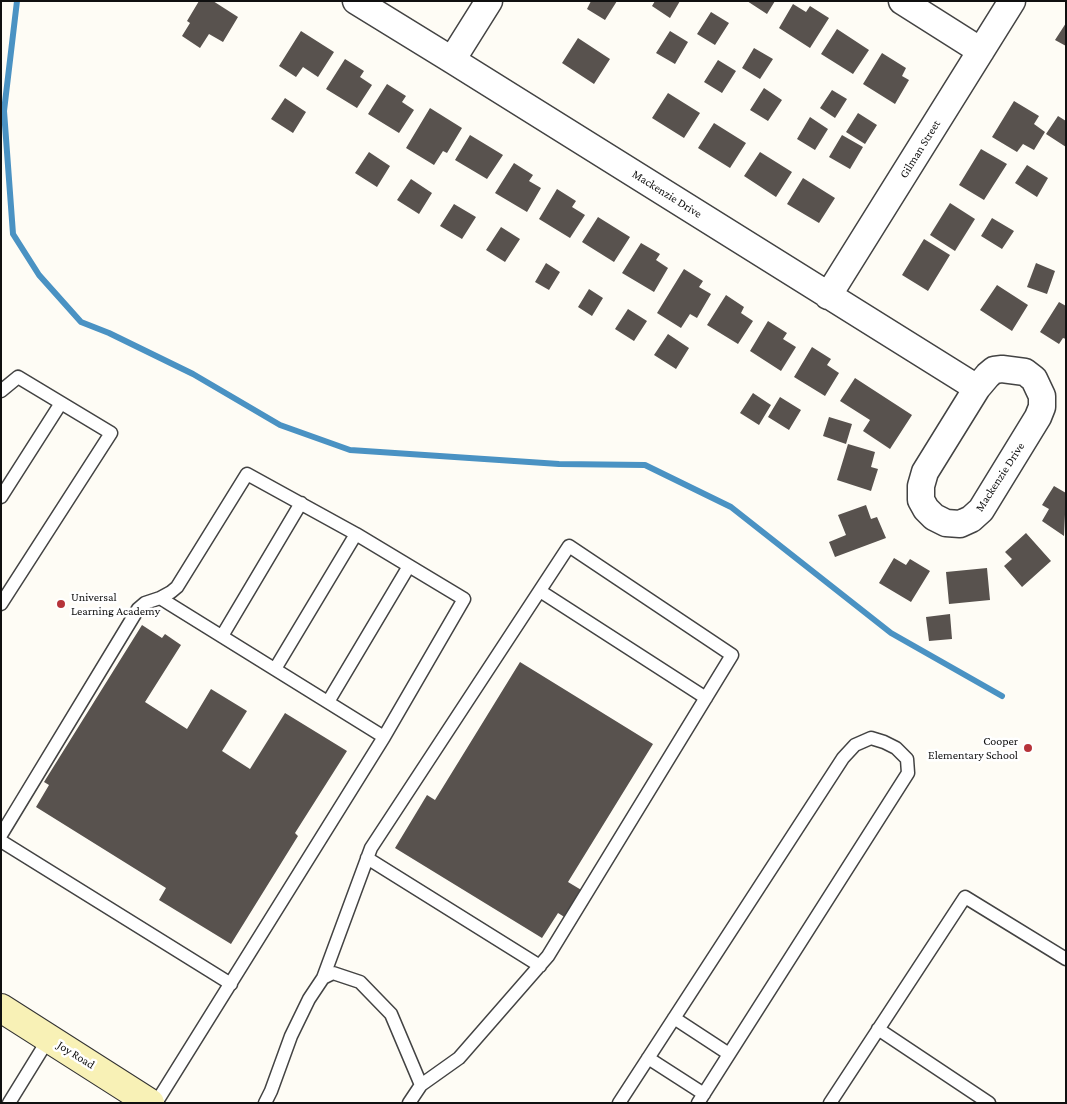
<!DOCTYPE html>
<style>
body{margin:0}
#map{position:relative;width:1067px;height:1104px;overflow:hidden;background:#fefcf5;font-family:"Crimson Pro",serif}
canvas{display:block}
.frame{position:absolute;inset:0;border:2px solid #101010;pointer-events:none}
</style>
<div id="map">
<canvas width="1067" height="1104"></canvas>
<div class="frame"></div>
</div>
<script>
const ctx = document.querySelector('canvas').getContext('2d');
ctx.lineJoin = 'round';
const poly = rows => new Path2D(rows.map(r => 'M' + r).join(''));
function stroke(path, color, width, dash) { ctx.strokeStyle = color; ctx.lineWidth = width; ctx.lineCap = dash ? 'butt' : 'round'; ctx.setLineDash(dash || []); ctx.stroke(path); }
function fillPath(path, color) { ctx.fillStyle = color; ctx.fill(path, 'evenodd'); }
function write(font, color, halo, rows, align = 'center') {
  ctx.font = font + ' "Crimson Pro",serif'; ctx.lineWidth = 5; ctx.setLineDash([]); ctx.textBaseline = 'middle'; ctx.strokeStyle = halo; ctx.fillStyle = color; for (const [text, x, y, turn = 0] of rows) {
    ctx.save(); ctx.translate(x, y); ctx.rotate((+turn || 0) * Math.PI / 180); ctx.textAlign = isNaN(turn) ? turn : align; if (halo) ctx.strokeText(text, 0, 0); ctx.fillText(text, 0, 0); ctx.restore();
  }
}
stroke(poly([
 [17,1,4,111,13,234,39,275,81,322,109,333,193,374,280,425,350,450,559,464,645,465,731,507,891,633,1002,696]
]), '#4a92c3', 6);
fillPath(poly([
 [199,1,213,1,238,17,223,42,209,34,200,48,182,36,190,23,187,21],
 [591,1,617,1,605,20,587,9],
 [655,1,680,1,670,18,652,6],
 [747,1,775,1,767,14],
 [793,4,806,12,810,6,829,18,810,48,779,28],
 [711,12,729,23,715,45,697,34],
 [1066,23,1066,46,1055,40],
 [837,29,869,50,853,74,821,54],
 [301,31,334,52,318,77,303,67,296,77,279,66],
 [670,31,688,42,675,64,656,53],
 [578,38,610,59,594,84,562,63],
 [754,48,773,59,760,79,742,68],
 [882,53,906,68,902,76,909,80,895,104,863,84],
 [345,59,364,71,360,77,372,85,357,108,326,89],
 [718,60,736,71,722,93,704,82],
 [387,84,406,96,402,102,414,110,399,133,368,114],
 [764,88,782,100,768,121,750,110],
 [832,90,847,99,835,118,820,108],
 [668,93,700,113,684,138,652,118],
 [285,98,306,112,293,133,271,119],
 [1014,101,1039,116,1034,124,1045,132,1034,150,1023,144,1017,152,992,137],
 [430,108,462,128,447,153,443,151,434,165,406,148],
 [858,113,877,125,865,144,846,132],
 [1058,116,1066,121,1066,147,1046,134],
 [810,117,828,129,815,150,797,139],
 [714,123,746,143,730,168,698,148],
 [470,135,503,155,487,179,455,160],
 [842,135,863,147,850,169,829,157],
 [981,149,1007,164,984,200,959,185],
 [369,152,390,166,377,187,355,173],
 [760,152,792,172,776,197,744,176],
 [514,163,533,175,529,181,541,188,527,212,495,193],
 [1027,165,1048,178,1037,197,1015,183],
 [803,178,835,198,819,223,787,204],
 [411,179,432,193,419,214,397,200],
 [557,189,576,201,572,207,585,215,570,238,539,219],
 [950,203,975,219,955,251,930,235],
 [454,204,476,217,462,239,440,226],
 [598,217,630,237,614,262,582,242],
 [992,218,1014,231,1002,249,981,236],
 [501,227,520,239,505,262,486,250],
 [924,239,950,255,928,291,902,275],
 [641,243,660,254,656,260,668,268,654,292,622,273],
 [546,263,560,272,549,290,535,282],
 [1036,263,1055,271,1047,294,1027,287],
 [684,269,703,281,699,287,711,294,697,318,690,314,681,328,657,313],
 [997,285,1028,305,1012,331,980,310],
 [589,289,603,298,592,316,578,307],
 [726,295,744,307,741,313,753,321,738,344,707,325],
 [1059,302,1066,306,1066,339,1063,338,1059,344,1040,332],
 [628,309,647,321,634,341,615,329],
 [768,321,787,333,783,339,796,347,781,371,750,351],
 [668,334,689,348,676,369,654,355],
 [812,347,831,359,827,365,839,373,825,396,794,377],
 [855,378,912,415,890,449,863,431,870,420,840,401],
 [753,393,771,405,759,425,740,413],
 [780,397,801,410,789,430,768,417],
 [829,417,852,424,846,444,823,436],
 [848,444,875,452,871,467,878,469,871,491,837,480],
 [1054,486,1066,493,1064,536,1042,521,1049,509,1042,505],
 [866,505,871,519,877,517,886,538,835,557,829,542,846,535,838,515],
 [1026,533,1051,561,1022,587,1004,566,1012,559,1005,552],
 [894,558,906,565,910,559,930,571,911,602,879,583],
 [987,568,990,600,949,604,946,572],
 [950,614,952,639,929,641,926,617],
 [142,625,162,638,165,634,181,645,145,702,187,729,211,689,247,711,222,751,250,769,285,713,347,751,295,833,298,836,231,944,159,900,166,888,36,807,49,785,44,782],
 [520,662,653,744,568,882,583,891,566,918,558,913,542,938,395,848,427,795,435,800]
]), '#58524e');
const service = poly([
 [1,391,18,377,111,433,1,604],
 [1,497,61,403],
 [540,591,706,698],
 [160,598,384,737],
 [222,636,301,503],
 [275,669,356,534],
 [328,702,409,566],
 [1,835,138,609,145,603,160,598,171,592,177,587,247,474,356,534,464,599,384,737,156,1103],
 [1,841,231,984],
 [367,858,540,966],
 [323,978,371,848,569,546,732,655,548,956,459,1058,421,1085,409,1103],
 [674,1018,729,1054],
 [878,1029,989,1103],
 [648,1058,704,1094],
 [9,1103,49,1038],
 [265,1103,271,1091,291,1036,309,999,323,978,333,973,360,982,391,1014,421,1085],
 [619,1103,843,758,855,745,871,738,884,742,896,748,907,759,908,773,698,1103],
 [830,1103,965,897,1066,959]
]);
const minor = poly([
 [356,1,452,60,977,388],
 [902,1,981,51],
 [452,60,489,1],
 [828,296,1012,1],
 [1002,369,1025,372,1034,379,1042,396,1042,407,1038,417,981,510,971,519,960,524,946,523,934,517,926,509,921,500,921,486,925,472,977,388,988,375,994,370,1002,369]
]);
const secondary = poly([
 [1,1008,150,1103]
]);
stroke(service, '#434343', 15);
stroke(minor, '#434343', 29);
stroke(secondary, '#323232', 30);
stroke(service, '#fff', 12);
stroke(minor, '#fff', 26);
stroke(secondary, '#f8f1b6', 28);
for (const [x, y, r, color] of [
 [61,604,5,"#b63339"],
 [1028,748,5,"#b63339"]
]) { const dot = new Path2D(); dot.arc(x, y, r, 0, 2 * Math.PI); ctx.fillStyle = color; ctx.fill(dot); stroke(dot, '#fff', 2); }
write('12px', '#101010', '#fff', [
 ["Gilman Street",920,149,-58],
 ["Mackenzie Drive",667,194,32],
 ["Mackenzie Drive",1000,477,-57],
 ["Joy Road",76,1055,32]
]);
write('12px', '#101010', '#fff', [
 ["Universal",71,597],
 ["Learning Academy",71,611],
 ["Cooper",1018,741,"right"],
 ["Elementary School",1018,755,"right"]
], 'left');
</script>
